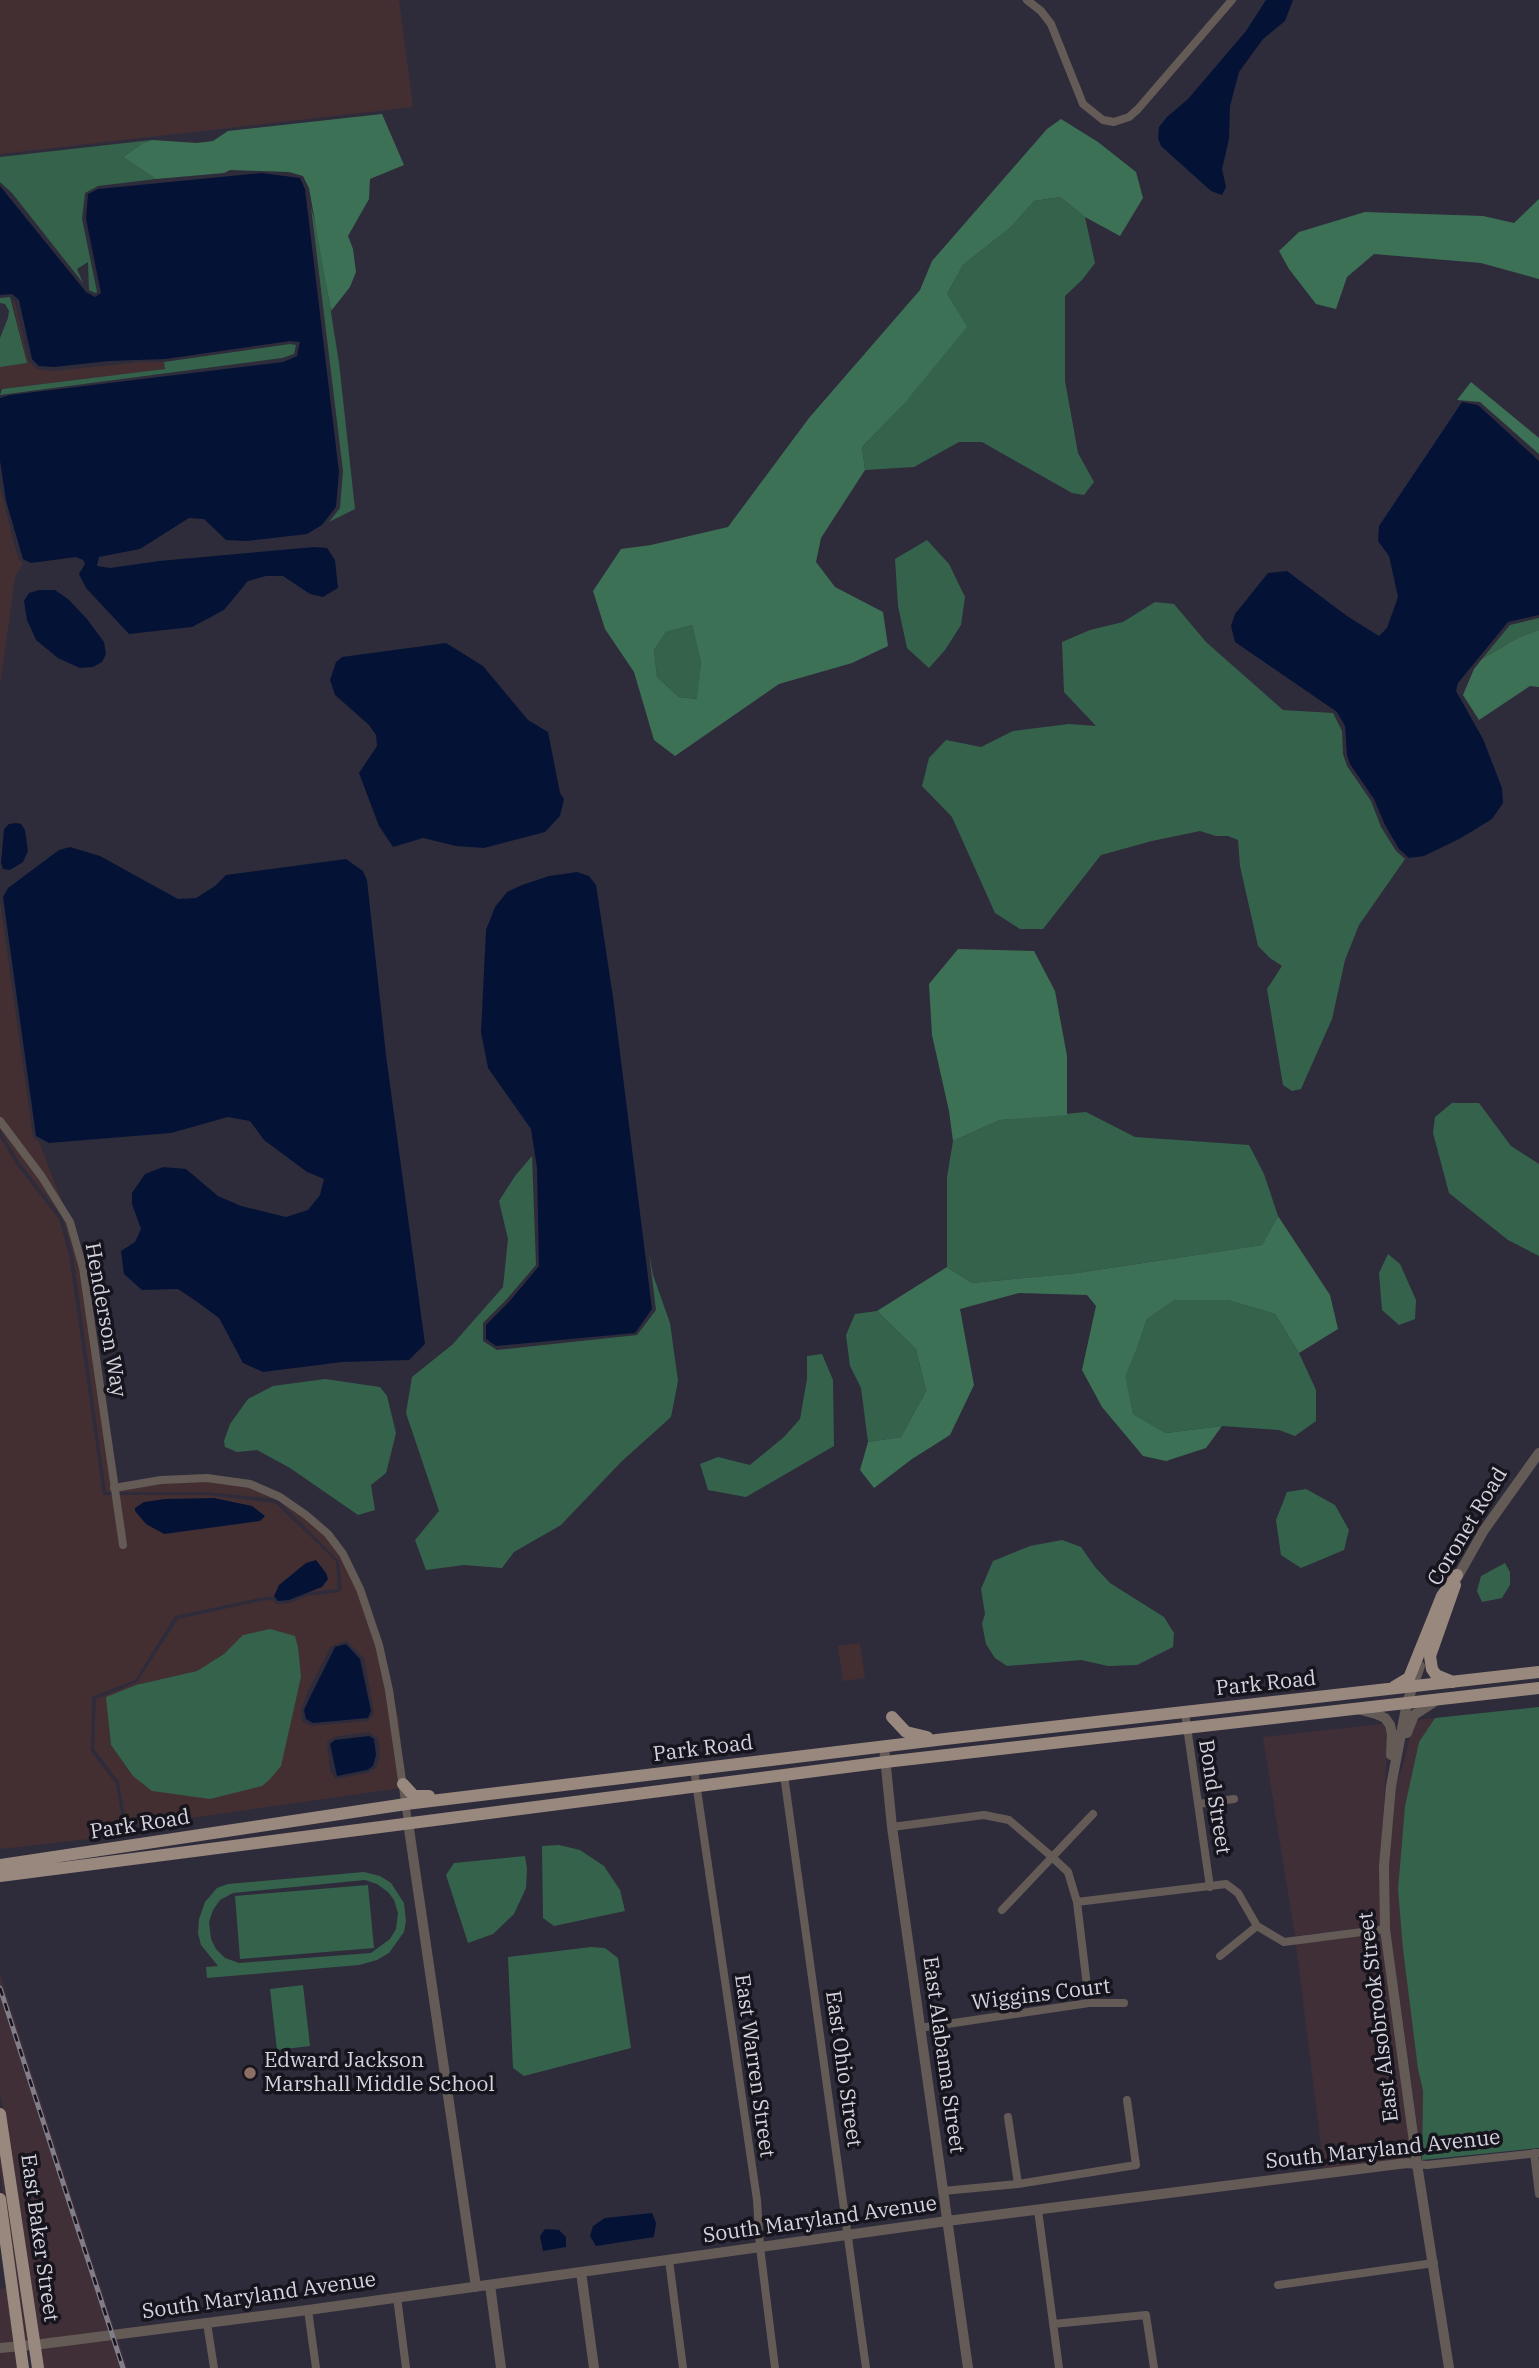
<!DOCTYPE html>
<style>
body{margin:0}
canvas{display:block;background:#2e2b3b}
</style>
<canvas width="1539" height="2368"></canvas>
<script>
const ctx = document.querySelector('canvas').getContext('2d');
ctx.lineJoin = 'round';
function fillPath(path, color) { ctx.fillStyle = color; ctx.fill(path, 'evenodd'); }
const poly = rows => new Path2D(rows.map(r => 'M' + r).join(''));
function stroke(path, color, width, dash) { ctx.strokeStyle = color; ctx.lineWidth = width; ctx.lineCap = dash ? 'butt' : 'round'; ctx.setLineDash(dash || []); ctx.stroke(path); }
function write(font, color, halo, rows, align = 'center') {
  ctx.font = font + ' "IBM Plex Serif",serif'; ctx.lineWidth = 7; ctx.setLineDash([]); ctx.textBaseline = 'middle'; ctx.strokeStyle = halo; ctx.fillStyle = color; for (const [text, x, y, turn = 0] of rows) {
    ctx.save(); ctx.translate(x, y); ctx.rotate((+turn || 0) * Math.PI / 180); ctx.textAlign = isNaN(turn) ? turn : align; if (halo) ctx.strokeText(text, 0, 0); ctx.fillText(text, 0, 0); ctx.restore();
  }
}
fillPath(poly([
 [1435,1718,1419,1742,1405,1806,1398,1889,1418,2069,1423,2091,1422,2160,1390,1928,1389,1866,1395,1786,1402,1769,1412,1728,1416,1720],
 [1383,1724,1388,1734,1380,1866,1381,1925,1295,1936,1263,1737],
 [1381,1933,1412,2160,1324,2170,1296,1944],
 [0,1974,115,2331,38,2341,11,2144,0,2093],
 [0,2137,29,2341,24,2341,0,2170],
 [8,2288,15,2342,0,2344,0,2289],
 [118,2339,127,2368,42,2368,39,2349],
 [16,2350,19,2368,0,2368,0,2352]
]), '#412f37');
fillPath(poly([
 [0,0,399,0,413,107,0,154],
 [12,299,15,302,28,360,37,369,54,371,142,362,164,362,165,369,0,389,0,367,27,363],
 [0,486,14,544,19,560,23,563,15,577,0,685],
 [0,901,33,1137,39,1142,88,1268,112,1489,138,1483,208,1480,252,1486,297,1506,333,1537,368,1607,399,1719,404,1779,401,1788,127,1827,119,1782,94,1749,96,1699,137,1682,178,1619,261,1601,272,1600,277,1604,290,1603,308,1596,339,1592,342,1589,339,1561,277,1499,207,1492,106,1492,73,1254,63,1218,20,1163,0,1130],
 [244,1635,301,1677,290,1724,133,1776,111,1745,107,1697,136,1685,197,1671,224,1654],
 [347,1641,364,1658,374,1713,368,1721,311,1726,302,1721,301,1710,307,1693,331,1646],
 [368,1732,378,1738,380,1755,376,1768,368,1773,335,1779,330,1770,327,1742,334,1737],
 [0,1137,16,1164,59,1219,69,1255,103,1495,207,1495,275,1503,336,1561,338,1589,260,1598,175,1616,135,1680,92,1697,91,1751,116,1784,125,1835,0,1849],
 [860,1643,865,1678,843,1681,838,1646]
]), '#432f32');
fillPath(poly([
 [152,140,143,143,123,157,156,179,98,186,85,193,82,219,97,292,95,293,89,290,88,262,77,269,83,283,12,193,0,182,0,157],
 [1060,197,1085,217,1095,263,1082,280,1065,296,1065,381,1078,453,1094,482,1084,495,1072,493,982,442,959,442,914,467,865,470,862,447,902,406,947,294,963,265,1011,227,1034,201],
 [311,207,319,237,339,363,355,509,329,522,340,508,343,471],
 [10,297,27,363,0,367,0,338,8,318,9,311,5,304,0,303,0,298],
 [290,344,296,345,294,354,282,358,0,395,2,389,165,369,164,362],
 [927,540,949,564,965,597,961,625,945,650,929,668,907,648,898,606,895,559],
 [1155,602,1174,604,1206,642,1283,710,1333,713,1342,731,1343,754,1347,766,1371,801,1381,827,1396,851,1405,859,1359,925,1345,960,1332,1019,1301,1089,1292,1091,1283,1085,1267,989,1282,966,1270,958,1258,946,1240,866,1238,840,1228,836,1216,836,1200,831,1152,841,1101,855,1043,929,1020,929,995,913,952,817,922,786,929,758,946,740,981,747,1013,731,1069,724,1096,726,1064,692,1062,642,1090,630,1123,622],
 [1539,618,1539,630,1519,637,1482,659,1510,625],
 [692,625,701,663,698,699,679,697,657,677,654,650,666,632],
 [1452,1103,1479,1103,1511,1146,1539,1164,1539,1256,1508,1240,1449,1193,1433,1133,1435,1117],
 [1086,1112,1135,1137,1249,1145,1264,1174,1278,1216,1262,1245,1077,1273,972,1283,947,1267,947,1177,953,1141,1000,1120],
 [532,1156,536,1265,506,1300,483,1323,483,1341,497,1350,637,1335,656,1310,649,1253,653,1275,670,1323,678,1381,671,1417,621,1462,561,1525,514,1552,502,1568,464,1565,426,1570,415,1540,439,1511,406,1413,412,1377,453,1344,503,1287,508,1239,499,1201,515,1176],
 [1388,1254,1400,1264,1416,1300,1415,1319,1399,1325,1382,1310,1379,1273],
 [1175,1300,1228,1300,1275,1314,1299,1353,1316,1390,1316,1421,1295,1436,1279,1430,1222,1426,1166,1433,1133,1414,1124,1376,1136,1351,1147,1319],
 [877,1311,916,1349,926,1391,901,1437,868,1442,861,1388,850,1366,846,1335,855,1314],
 [822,1354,833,1380,834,1446,746,1497,708,1490,700,1464,718,1457,750,1465,784,1437,800,1419,807,1379,807,1356],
 [325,1379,380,1387,387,1396,396,1433,386,1473,371,1485,375,1510,358,1515,290,1468,257,1450,237,1452,225,1447,224,1441,230,1424,248,1399,273,1386],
 [1306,1489,1335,1505,1349,1530,1344,1550,1301,1568,1281,1555,1276,1520,1287,1492],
 [1062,1540,1081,1547,1095,1567,1110,1583,1164,1617,1174,1633,1173,1647,1137,1665,1108,1666,1081,1660,1007,1666,995,1658,986,1644,982,1624,985,1614,981,1589,993,1561,1030,1546],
 [1505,1563,1510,1572,1510,1585,1502,1598,1482,1602,1477,1591,1481,1576],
 [270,1629,295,1636,298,1647,301,1677,281,1766,270,1779,262,1786,210,1799,152,1791,133,1776,111,1745,106,1697,136,1685,197,1671,224,1654,243,1635],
 [1539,1707,1539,2148,1422,2160,1423,2091,1418,2069,1403,1949,1398,1889,1405,1806,1419,1742,1435,1718],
 [559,1845,580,1850,604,1866,620,1890,625,1911,554,1926,543,1918,542,1846],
 [525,1856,527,1869,526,1888,514,1914,493,1934,468,1943,446,1875,454,1863],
 [364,1872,380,1876,391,1883,404,1903,406,1921,404,1932,389,1953,377,1960,359,1965,207,1978,206,1967,218,1966,201,1945,198,1933,199,1919,205,1902,217,1888,228,1884],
 [365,1880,377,1884,388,1892,394,1900,398,1913,396,1929,390,1939,371,1953,239,1963,225,1958,216,1949,211,1939,209,1922,213,1910,220,1900,233,1893],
 [368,1885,374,1948,240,1959,235,1896],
 [591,1947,605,1948,618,1958,631,2048,524,2076,513,2068,508,1957],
 [303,1985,310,2046,277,2050,270,1989]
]), '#35624a');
fillPath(poly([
 [382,114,404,165,370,179,369,199,348,236,353,249,356,272,350,287,331,311,309,188,303,176,289,172,230,170,224,173,156,179,123,157,143,143,152,140,197,143,213,141,228,131],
 [1061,119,1098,142,1136,172,1143,198,1120,236,1085,217,1060,197,1034,201,1011,227,963,265,947,294,967,327,902,406,862,447,865,470,821,538,816,562,835,587,883,612,888,646,852,663,779,684,675,756,654,740,634,672,605,629,593,591,621,549,651,545,728,527,809,418,920,290,932,261,1047,129],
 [692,625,701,663,697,699,679,697,657,677,654,650,666,632],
 [1539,199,1539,279,1481,263,1374,254,1347,277,1336,309,1316,304,1289,269,1279,251,1299,232,1365,212,1483,216,1514,223],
 [1471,382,1539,438,1539,454,1480,402,1457,400],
 [1539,630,1539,687,1530,686,1479,720,1463,695,1474,669,1482,659,1519,637],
 [958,949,1034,951,1055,991,1067,1056,1067,1115,1000,1120,953,1141,949,1111,932,1035,929,984],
 [1278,1216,1330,1295,1338,1329,1299,1353,1275,1314,1228,1300,1175,1300,1147,1319,1136,1351,1125,1376,1133,1414,1166,1433,1222,1426,1206,1448,1166,1461,1143,1456,1102,1407,1082,1370,1096,1306,1087,1295,1019,1293,960,1309,974,1385,950,1435,912,1459,874,1488,860,1470,868,1442,901,1437,926,1391,916,1349,877,1311,947,1267,972,1283,1077,1273,1262,1245]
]), '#3d7156');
fillPath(poly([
 [1266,0,1293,0,1285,21,1263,39,1239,72,1230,106,1229,139,1222,169,1226,187,1222,195,1211,191,1161,146,1158,138,1159,127,1167,117,1188,99,1246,31],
 [261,173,300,178,305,189,339,472,336,507,322,525,307,534,247,541,226,540,204,519,189,518,140,549,99,557,97,566,110,568,159,561,314,547,327,548,335,560,338,588,323,597,310,594,283,576,266,576,248,581,224,610,192,627,129,634,86,588,79,574,85,564,83,560,76,557,31,563,23,559,6,501,0,461,0,398,10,395,283,362,297,356,300,342,290,341,166,359,109,361,54,367,39,366,32,359,19,300,12,294,0,295,0,186,86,292,95,297,101,293,86,219,88,194,98,189],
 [1462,402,1478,405,1539,461,1539,615,1508,622,1458,683,1456,691,1483,739,1502,788,1503,803,1492,819,1461,838,1424,856,1409,858,1399,849,1385,825,1374,799,1350,764,1347,755,1345,726,1337,712,1235,642,1231,626,1235,614,1268,573,1287,571,1347,616,1379,636,1387,628,1398,597,1389,556,1378,541,1379,526],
 [39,590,55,590,68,599,87,619,104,642,106,654,102,662,93,667,80,668,58,658,36,640,27,620,24,601,29,593],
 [446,643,483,666,528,720,548,732,560,793,564,799,560,816,545,832,484,848,456,846,423,838,393,847,379,826,359,773,377,746,376,735,369,725,335,695,330,680,336,662,342,657],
 [16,823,21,824,25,830,28,851,23,862,10,870,3,869,1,863,4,829,9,824],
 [70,847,100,856,178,899,196,898,215,886,226,875,346,859,363,871,367,880,386,1055,425,1344,409,1360,342,1362,263,1372,243,1363,219,1318,196,1301,178,1289,142,1290,124,1274,121,1251,135,1242,141,1229,132,1204,132,1193,145,1174,163,1167,186,1169,218,1196,241,1206,286,1217,308,1210,320,1195,324,1179,307,1172,264,1140,250,1121,228,1117,171,1133,49,1143,36,1136,3,897,8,888,59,850],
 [577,872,589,876,596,885,613,997,652,1309,635,1333,496,1346,486,1339,486,1325,509,1302,539,1266,537,1168,531,1129,488,1068,481,1032,486,930,495,907,507,892,522,885,549,876],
 [214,1498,252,1506,265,1516,260,1521,164,1534,146,1524,135,1511,135,1508,144,1502,165,1499],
 [316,1560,326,1573,328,1579,322,1587,289,1600,278,1601,274,1596,279,1585,306,1563],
 [346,1644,360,1659,371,1711,368,1718,313,1723,306,1719,304,1710,311,1695,335,1647],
 [369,1736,374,1739,376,1755,373,1766,367,1770,337,1776,330,1744,335,1740],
 [652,2213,656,2223,654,2237,596,2246,590,2236,593,2226,605,2218],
 [545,2229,559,2230,566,2237,566,2247,543,2251,540,2236]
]), '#041335');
stroke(poly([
 [1027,0,1041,11,1051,24,1083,104,1103,120,1114,122,1129,117,1138,109,1232,0],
 [0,1121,42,1177,70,1222,83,1268,123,1545],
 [114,1488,161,1480,207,1478,250,1484,280,1497,306,1515,328,1534,343,1554,360,1589,379,1645,389,1690,408,1822],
 [1185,1713,1210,1887],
 [694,1769,757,2200,760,2247,775,2368],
 [784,1775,866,2368],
 [1198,1804,1234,1799],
 [892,1827,984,1815,1009,1820,1051,1856,1068,1872,1077,1902,1089,2003],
 [1077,1902,1226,1884,1238,1893,1257,1926,1284,1942,1385,1929],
 [1002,1910,1093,1814],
 [1220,1956,1257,1926],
 [920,2028,1089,2003,1124,2003],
 [1008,2117,1018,2184],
 [1534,2153,1539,2194],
 [1417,2164,1427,2165,1539,2153],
 [943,2191,1018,2184,1136,2165,1127,2100],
 [1038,2210,1059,2368],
 [669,2260,683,2368],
 [1278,2285,1434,2263],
 [397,2297,406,2368],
 [308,2310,316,2368],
 [207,2323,214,2368],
 [1053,2324,1146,2315,1154,2368]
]), '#645b56', 8);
stroke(poly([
 [1454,1583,1484,1530,1539,1453],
 [1420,1666,1407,1703,1391,1786,1384,1866,1385,1929,1417,2164,1449,2368],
 [1361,1710,1376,1714,1385,1718,1390,1725,1392,1734,1391,1755],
 [1407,1733,1414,1715,1434,1702],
 [884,1747,892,1827,968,2368],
 [408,1822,476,2287],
 [581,2272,594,2368],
 [490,2285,501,2368],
 [0,2348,42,2344,308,2310,947,2221,1407,2163,1417,2164]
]), '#645b56', 10);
stroke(poly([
 [1453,1682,1436,1675,1432,1669,1430,1656,1455,1585],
 [1394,1687,1409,1678,1442,1596,1457,1575],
 [892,1717,906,1732,927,1737],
 [403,1784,414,1796,429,1796],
 [0,1865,406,1804,945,1739,1539,1672],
 [0,1876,885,1762,1539,1688],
 [0,2114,38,2368],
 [0,2199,23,2368]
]), '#99887e', 12);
const rail = poly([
 [0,1988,123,2368]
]);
stroke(rail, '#817e8b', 5);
stroke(rail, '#16141c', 2.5, [8]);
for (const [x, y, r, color] of [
 [250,2073,7,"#8d6e63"]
]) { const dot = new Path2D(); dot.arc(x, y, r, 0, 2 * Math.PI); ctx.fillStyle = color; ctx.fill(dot); stroke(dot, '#16141c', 2.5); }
write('21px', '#d5d3dd', '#16141c', [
 ["Henderson Way",105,1320,80],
 ["Coronet Road",1468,1527,-59],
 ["Park Road",1266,1684,-6],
 ["Park Road",703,1749,-7],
 ["Bond Street",1214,1797,81],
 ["Park Road",140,1825,-9],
 ["Wiggins Court",1041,1995,-7],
 ["East Alsobrook Street",1379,2017,-97],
 ["East Alabama Street",943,2055,82],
 ["East Warren Street",754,2066,82],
 ["East Ohio Street",843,2069,82],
 ["South Maryland Avenue",1383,2150,-6],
 ["South Maryland Avenue",820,2220,-8],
 ["East Baker Street",39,2238,82],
 ["South Maryland Avenue",259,2296,-8]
]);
write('21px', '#d5d3dd', '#16141c', [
 ["Edward Jackson",264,2061],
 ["Marshall Middle School",264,2085]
], 'left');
</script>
